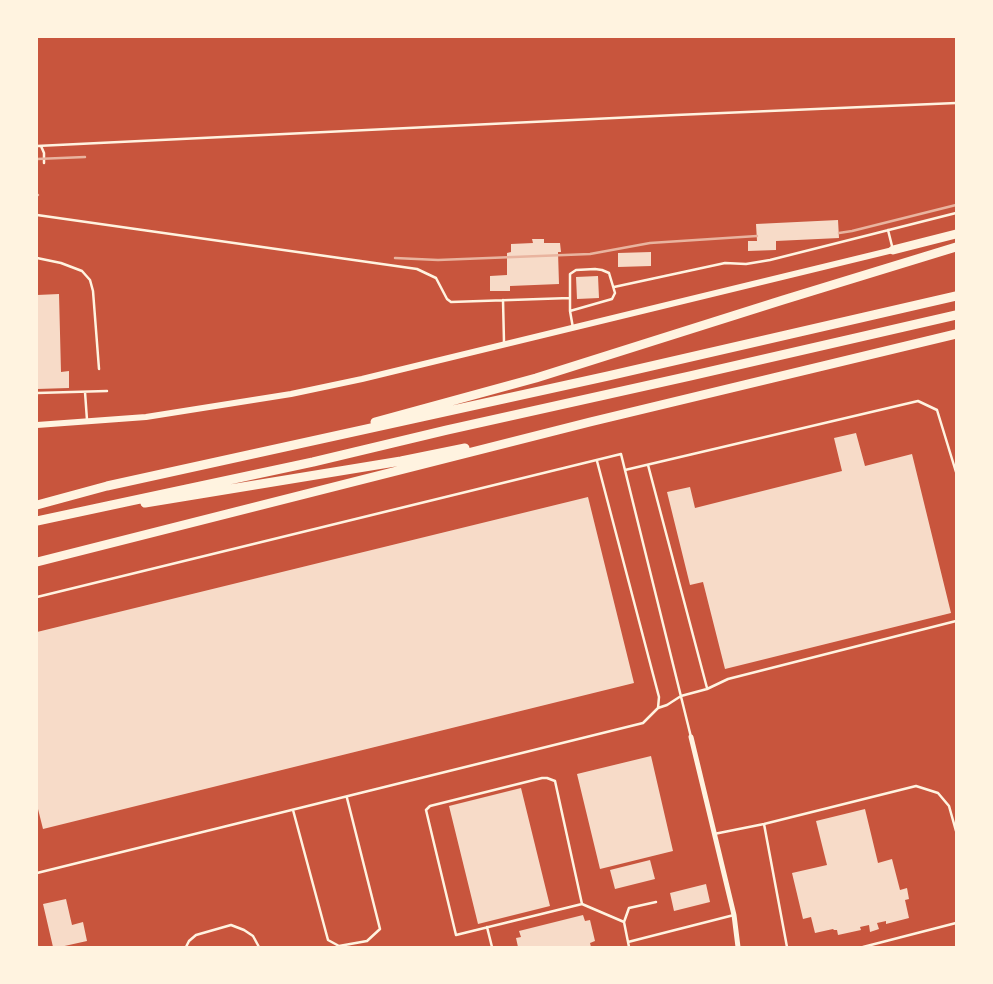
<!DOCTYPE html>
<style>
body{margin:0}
#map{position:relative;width:993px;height:984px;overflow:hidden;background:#c8553d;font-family:"Archivo Narrow",sans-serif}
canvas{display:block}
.frame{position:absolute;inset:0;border:38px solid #fff3e0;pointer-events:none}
</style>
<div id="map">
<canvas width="993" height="984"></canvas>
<div class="frame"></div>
</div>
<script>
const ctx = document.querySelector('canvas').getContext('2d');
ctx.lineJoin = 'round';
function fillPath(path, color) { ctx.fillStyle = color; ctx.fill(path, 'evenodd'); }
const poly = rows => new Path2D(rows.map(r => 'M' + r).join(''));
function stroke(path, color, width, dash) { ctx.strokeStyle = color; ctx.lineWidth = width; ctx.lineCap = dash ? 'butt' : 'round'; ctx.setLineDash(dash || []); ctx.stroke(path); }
fillPath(poly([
 [838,220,839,238,776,241,776,250,748,251,748,241,757,241,756,224],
 [532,239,544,239,544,243,560,243,561,252,558,252,559,284,510,286,510,291,490,291,490,276,507,275,507,253,511,252,511,244,533,243],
 [651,252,651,266,618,267,618,253],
 [598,276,599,298,577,299,576,277],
 [59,294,61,372,69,371,69,388,37,389,37,295],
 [856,433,865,466,912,454,951,613,725,669,703,582,690,585,667,492,690,487,695,508,842,471,834,438],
 [588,497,634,683,43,829,37,805,37,632],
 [651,756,673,851,600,869,577,774],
 [521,788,550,906,478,924,449,806],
 [865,809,878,863,892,859,900,890,907,888,909,899,905,900,909,918,886,924,886,921,877,923,879,929,870,932,869,925,860,927,861,930,838,935,837,930,834,930,833,929,815,933,811,917,803,919,792,873,827,865,816,821],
 [650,860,655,879,615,889,610,870],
 [706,884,710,902,674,911,670,893],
 [66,899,72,925,83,922,87,941,60,947,53,947,43,904],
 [583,915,585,921,590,920,595,941,590,943,591,947,518,947,516,938,521,937,519,931]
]), '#f7dbc8');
stroke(poly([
 [37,146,676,115,956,103],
 [41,146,44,153,44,163],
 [37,215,417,269,436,278,447,299,451,302,570,298],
 [888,230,892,246],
 [37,258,61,263,82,271,90,280,93,291,99,369],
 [614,287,725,263,746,264,770,260,956,213],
 [503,300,504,342],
 [570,311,612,299,615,293,609,273,602,270,595,269,576,270,570,274,570,311,573,328],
 [85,392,87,420],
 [37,393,107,391],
 [648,465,707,688],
 [625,470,918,401,937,410,956,472],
 [37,597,621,454,691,737],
 [658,708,667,705,681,696,707,689,728,679,956,621],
 [542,778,547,778,555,781,582,904,456,935,426,810,430,806,542,778],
 [293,810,328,940,339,946,367,941,380,929,347,798],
 [764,824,787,947],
 [714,834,764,824,916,786,938,793,949,806,956,831],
 [37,873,643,723,658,708,659,697,597,461],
 [582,904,624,922,628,942],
 [624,922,629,908,656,902],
 [487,927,492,947],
 [37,946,37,947],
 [186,947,189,941,196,935,231,925,244,930,253,936,259,947],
 [629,947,628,942,734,915],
 [863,947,956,923]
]), '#fff3e0', 2.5);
stroke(poly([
 [691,737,734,915,738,947]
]), '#fff3e0', 5);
stroke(poly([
 [37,425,146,417,291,394,362,379,893,250]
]), '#fff3e0', 6);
stroke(poly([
 [893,250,956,234],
 [375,422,536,378,783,300,956,247],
 [145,503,401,461,465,448],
 [37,505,107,486,608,376,956,296],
 [37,521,313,462,447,430,690,376,956,315],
 [37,562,590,422,956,334]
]), '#fff3e0', 9);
stroke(poly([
 [37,159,85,157],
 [37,195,38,195],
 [839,233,852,231,956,205],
 [395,258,438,260,590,254,650,243,757,236]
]), '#e9b49f', 2.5);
</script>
